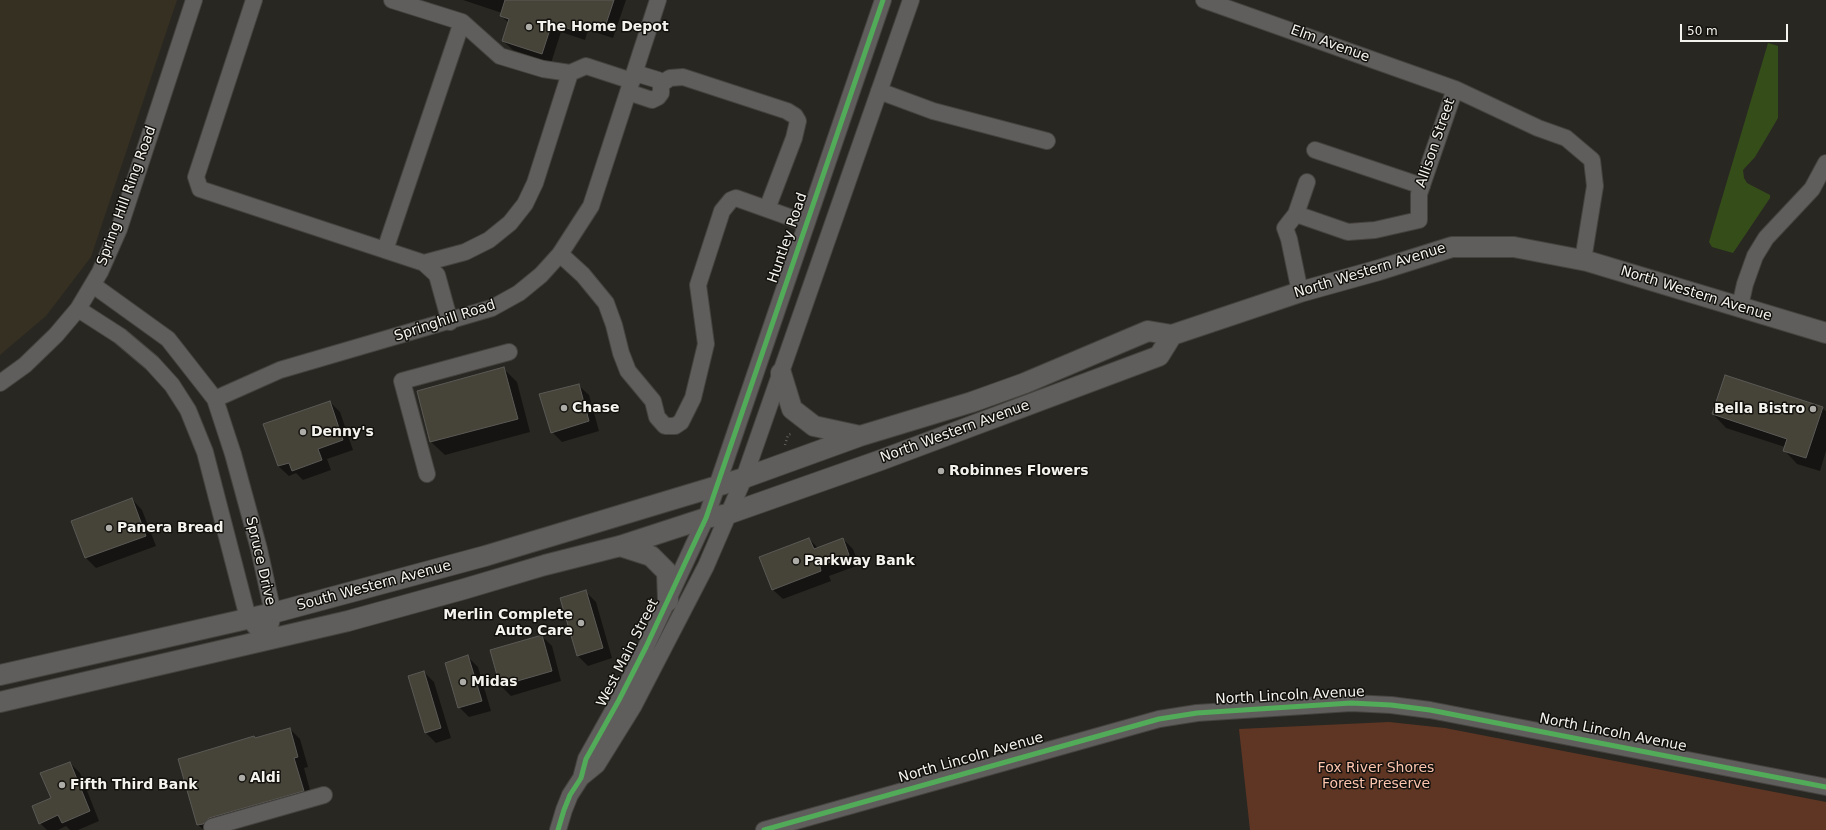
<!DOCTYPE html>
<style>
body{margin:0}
#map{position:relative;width:1826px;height:830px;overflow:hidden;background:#292722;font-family:"DejaVu Sans",sans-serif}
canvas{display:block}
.scale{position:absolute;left:1680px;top:24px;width:108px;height:18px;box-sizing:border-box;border:2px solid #f5f3ed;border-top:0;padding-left:5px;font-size:12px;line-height:14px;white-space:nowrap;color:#f5f3ed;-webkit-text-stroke:3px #13110d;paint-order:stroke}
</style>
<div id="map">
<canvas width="1826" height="830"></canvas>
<div class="scale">50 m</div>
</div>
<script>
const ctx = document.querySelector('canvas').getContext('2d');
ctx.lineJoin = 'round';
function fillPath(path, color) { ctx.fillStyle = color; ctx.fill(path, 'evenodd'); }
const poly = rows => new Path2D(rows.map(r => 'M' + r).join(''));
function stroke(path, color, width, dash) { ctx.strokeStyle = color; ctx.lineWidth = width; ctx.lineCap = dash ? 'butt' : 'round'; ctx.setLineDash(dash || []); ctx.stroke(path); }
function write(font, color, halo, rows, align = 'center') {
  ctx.font = font + ' "DejaVu Sans",sans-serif'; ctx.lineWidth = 3; ctx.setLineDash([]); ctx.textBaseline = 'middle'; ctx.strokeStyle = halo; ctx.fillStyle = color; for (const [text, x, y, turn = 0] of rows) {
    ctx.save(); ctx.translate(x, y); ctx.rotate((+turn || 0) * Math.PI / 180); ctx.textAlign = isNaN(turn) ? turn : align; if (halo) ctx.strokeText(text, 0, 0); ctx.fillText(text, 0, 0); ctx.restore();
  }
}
fillPath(poly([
 [0,0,177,0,91,257,46,316,0,355]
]), '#363022');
fillPath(poly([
 [1389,722,1445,728,1826,802,1826,830,1250,830,1239,729]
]), '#5f3624');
fillPath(poly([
 [1768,43,1778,46,1778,118,1755,157,1743,170,1744,178,1747,183,1770,195,1770,198,1733,253,1712,247,1709,242]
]), '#354e19');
fillPath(poly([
 [463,0,626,0,613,38,588,30,585,40,561,32,551,63,513,50,503,41,509,23,501,16,502,13],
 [504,369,517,382,530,432,445,455,431,442],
 [578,385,589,395,599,431,562,442,552,432],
 [330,402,340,412,353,450,327,459,331,470,303,480,296,473,289,476,278,466,264,424],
 [1822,408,1826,411,1826,451,1820,471,1797,464,1784,450,1785,447,1726,428,1713,414],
 [132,499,142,510,156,546,96,568,86,558,73,522],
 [809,539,818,548,843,539,853,549,859,565,829,576,831,581,783,599,772,589],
 [586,592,596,602,612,658,588,666,578,656],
 [542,636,552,646,561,681,511,696,501,686],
 [468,657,478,667,491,711,469,717,459,707],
 [424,672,434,682,451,738,436,743,426,733,409,677],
 [290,729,300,739,308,767,304,768,313,801,217,830,204,830,198,825],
 [70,763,80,773,99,821,78,830,70,830,66,826,58,830,47,830,40,823]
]), '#0007');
const building = poly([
 [505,0,614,0,604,30,579,22,576,31,552,23,542,54,502,41,509,19,500,16,505,0],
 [504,367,518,419,430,442,417,391,504,367],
 [1725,375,1823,407,1806,458,1783,451,1787,439,1712,414,1725,375],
 [579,384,589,421,551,433,539,394,579,384],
 [330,401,343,440,318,449,322,460,292,471,289,463,278,466,263,424,330,401],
 [132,498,146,536,85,558,71,521,132,498],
 [809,538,814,549,843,538,849,555,820,566,821,571,772,590,759,557,809,538],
 [586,590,603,648,577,656,560,598,586,590],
 [542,635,552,671,500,686,490,650,542,635],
 [468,655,482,701,458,708,445,663,468,655],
 [424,671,441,728,425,733,408,676,424,671],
 [290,728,298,757,294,758,304,791,209,818,203,824,197,825,178,759,254,736,255,738,290,728],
 [70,762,90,811,62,823,58,815,39,824,32,806,51,798,40,773,70,762]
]);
fillPath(building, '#464439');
stroke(building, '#5a5955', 1);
const minor = poly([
 [254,0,196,177,200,189,424,263,437,275,450,322],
 [392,0,462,22,500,56,543,69,570,73],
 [1204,0,1455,89,1538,128,1566,138,1592,160,1595,186,1583,260],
 [661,84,670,78,683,77,787,111,795,116,798,121,794,138,767,209],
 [879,91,933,111,1047,141],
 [628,92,652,100,658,97,661,93,661,84,658,80,635,73],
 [1315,150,1422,186],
 [1296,214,1348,232,1375,230,1419,220,1419,194,1455,89],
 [385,250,462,22],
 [560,254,583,275,606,303,614,325,621,353,628,371,653,401,657,417,665,426,675,426,681,422,693,398,706,344,698,285,722,211,731,200,736,198,806,223],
 [424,263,465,252,489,240,510,223,525,204,535,183,570,73,586,66,632,81],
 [93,285,168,339,215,399,233,454,259,549,273,613,267,641],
 [1300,292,1289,239,1285,228,1296,214,1307,182],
 [1740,306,1745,284,1755,256,1766,238,1812,189,1826,163],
 [78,309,120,336,152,363,172,385,188,410,205,452,248,618,267,641],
 [0,383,25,365,56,335,78,309,100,272,119,229,194,0],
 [215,399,280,370,492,308,519,293,541,275,560,254,591,206,658,0],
 [427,474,402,381,509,352],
 [581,778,597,765,633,707,706,566,744,478,911,0],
 [212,827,324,795],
 [558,830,564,810,570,795,581,778,586,759,619,700,646,647,706,518,883,0],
 [764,830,1159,719,1197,713,1351,703,1391,705,1430,710,1826,787]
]);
const major = poly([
 [781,373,792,409,814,426,860,436],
 [620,546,651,556,667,572,668,601],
 [0,675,273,613,485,556,744,478,860,436,972,402,1025,383,1148,331,1172,335,1300,292,1379,270,1452,247,1514,247,1587,261,1826,333],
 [0,702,348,621,464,589,545,565,620,546,706,518,728,514,881,460,1159,356,1172,335]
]);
stroke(minor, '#45433f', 18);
stroke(major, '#45433f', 22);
stroke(poly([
 [785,445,788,435,793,433]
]), '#62615e', 2.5, [1, 3]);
stroke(minor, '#605e5d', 16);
stroke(major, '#605e5c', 20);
stroke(poly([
 [558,830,564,810,570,795,581,778,586,759,619,700,646,647,706,518,883,0],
 [764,830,1159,719,1197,713,1351,703,1391,705,1430,710,1826,787]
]), '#51ab58', 5);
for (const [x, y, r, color] of [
 [529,27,4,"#aeaca6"],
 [564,408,4,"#aeaca6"],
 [1813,409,4,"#aeaca6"],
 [303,432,4,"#aeaca6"],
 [941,471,4,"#aeaca6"],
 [109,528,4,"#aeaca6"],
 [796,561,4,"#aeaca6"],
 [581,623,4,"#aeaca6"],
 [463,682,4,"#aeaca6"],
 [242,778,4,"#aeaca6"],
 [62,785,4,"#aeaca6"]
]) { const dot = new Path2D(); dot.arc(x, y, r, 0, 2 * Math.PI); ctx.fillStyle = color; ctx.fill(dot); stroke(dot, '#13110d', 1.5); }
write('bold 14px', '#f5f3ed', '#13110d', [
 ["The Home Depot",537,27],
 ["Chase",572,408],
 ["Bella Bistro",1805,409,"right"],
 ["Denny's",311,432],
 ["Robinnes Flowers",949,471],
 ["Panera Bread",117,528],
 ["Parkway Bank",804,561],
 ["Merlin Complete",573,615,"right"],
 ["Auto Care",573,631,"right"],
 ["Midas",471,682],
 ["Aldi",250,778],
 ["Fifth Third Bank",70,785]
], 'left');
write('14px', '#f5f3ed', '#13110d', [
 ["Elm Avenue",1330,44,20],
 ["Allison Street",1436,143,-71],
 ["Spring Hill Ring Road",127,196,-70],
 ["Huntley Road",788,238,-71],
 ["North Western Avenue",1370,271,-17],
 ["North Western Avenue",1696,294,17],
 ["Springhill Road",445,321,-18],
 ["North Western Avenue",955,432,-20],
 ["Spruce Drive",260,561,77],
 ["South Western Avenue",374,586,-15],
 ["West Main Street",628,653,-63],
 ["North Lincoln Avenue",1290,696,-3],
 ["North Lincoln Avenue",1613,733,11],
 ["North Lincoln Avenue",971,758,-16]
]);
write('14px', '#fdc4ae', '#13110d', [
 ["Fox River Shores",1376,768],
 ["Forest Preserve",1376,784]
]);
</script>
